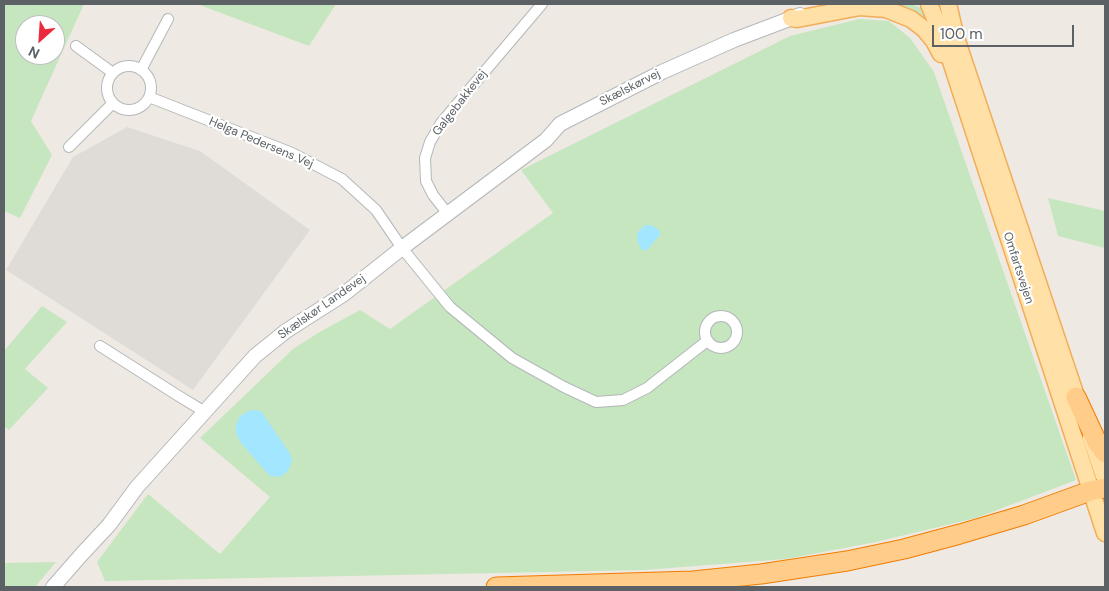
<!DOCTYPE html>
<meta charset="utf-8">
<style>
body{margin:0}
#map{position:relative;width:1109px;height:591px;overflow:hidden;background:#eeeae3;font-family:"DM Sans",sans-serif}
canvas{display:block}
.frame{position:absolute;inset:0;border:5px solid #5b6164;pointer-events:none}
.north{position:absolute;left:15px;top:15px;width:50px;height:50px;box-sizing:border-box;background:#fff;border:1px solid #bdc0c1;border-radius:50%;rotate:206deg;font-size:14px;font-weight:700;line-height:20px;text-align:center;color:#5b6164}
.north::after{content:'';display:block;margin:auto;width:18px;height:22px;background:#ed2a3d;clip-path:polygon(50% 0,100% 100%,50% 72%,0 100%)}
.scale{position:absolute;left:932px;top:25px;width:142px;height:22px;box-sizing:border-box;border:2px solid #5b6164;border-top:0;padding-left:6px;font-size:15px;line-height:18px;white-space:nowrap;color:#5b6164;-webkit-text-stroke:4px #fff;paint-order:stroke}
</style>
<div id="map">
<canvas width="1109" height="591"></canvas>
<div class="frame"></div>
<div class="north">N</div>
<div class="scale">100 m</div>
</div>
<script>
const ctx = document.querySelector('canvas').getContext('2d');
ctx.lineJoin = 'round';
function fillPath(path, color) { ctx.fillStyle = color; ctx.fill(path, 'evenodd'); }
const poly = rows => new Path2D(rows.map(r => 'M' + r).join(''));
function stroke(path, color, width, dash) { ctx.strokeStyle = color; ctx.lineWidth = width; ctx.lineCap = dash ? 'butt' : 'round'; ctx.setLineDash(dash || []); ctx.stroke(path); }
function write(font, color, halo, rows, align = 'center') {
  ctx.font = font + ' "DM Sans",sans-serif'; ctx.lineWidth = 4.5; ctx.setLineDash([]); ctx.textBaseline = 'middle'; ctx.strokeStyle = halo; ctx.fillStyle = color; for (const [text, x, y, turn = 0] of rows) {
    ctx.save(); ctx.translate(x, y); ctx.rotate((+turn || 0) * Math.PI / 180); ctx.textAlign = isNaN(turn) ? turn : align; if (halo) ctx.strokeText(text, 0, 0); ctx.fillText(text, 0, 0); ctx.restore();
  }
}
fillPath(poly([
 [127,127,200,151,310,230,193,390,6,270,73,157]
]), '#dfdcd7');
fillPath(poly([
 [4,4,84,4,31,121,52,155,20,218,4,211],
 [25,25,55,25,55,55,25,55],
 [197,4,336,4,309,46],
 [875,4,912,4,923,9,939,37],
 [859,19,889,21,910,38,934,72,1076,480,976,518,876,542,786,559,644,570,105,581,97,562,148,494,220,554,270,497,200,438,293,349,318,333,360,310,390,329,553,213,521,170,790,36],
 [1048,198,1105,211,1105,248,1058,236],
 [42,306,67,322,25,369,48,388,9,430,4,426,4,351],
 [56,562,35,587,4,586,4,563]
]), '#c6e6bf');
fillPath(poly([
 [645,225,651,225,659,230,660,235,647,250,642,250,638,243,637,233],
 [251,410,261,411,289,452,292,459,290,467,286,473,280,477,270,476,241,443,236,433,236,425,240,416]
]), '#a2e7ff');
const minor = poly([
 [76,46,113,73],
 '107 88a22 22 0 1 1 44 0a22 22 0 1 1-44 0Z',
 [141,70,168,19],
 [149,97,292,153,342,179,376,210,402,248,450,307,512,358,564,387,596,402,623,400,647,388,707,341],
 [69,147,113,103],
 [448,214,433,195,426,181,425,158,430,142,441,123,542,4],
 '705 332a16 16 0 1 1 32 0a16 16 0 1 1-32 0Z',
 [100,346,177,395,205,412]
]);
const tertiary = poly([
 [53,587,82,554,109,525,137,487,255,356,286,331,344,294,402,248,546,140,560,124,662,72,734,40,800,15]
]);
const primary = poly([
 [929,4,944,40,1105,533],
 [948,4,956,38,1080,408],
 [791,18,797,19,860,7,886,9,911,19,924,29,934,41,941,54],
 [1091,438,1105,479]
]);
const motorway = poly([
 [1076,397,1097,442,1105,453],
 [496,587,693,581,761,574,847,561,904,549,960,534,1024,515,1090,491,1105,488]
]);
stroke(minor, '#b4b7ba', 12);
stroke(tertiary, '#b4b7ba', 16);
stroke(primary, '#f4ac56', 19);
stroke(motorway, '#f17c00', 21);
stroke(minor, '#fff', 10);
stroke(tertiary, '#fff', 14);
stroke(primary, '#ffe1a7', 16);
stroke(motorway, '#ffcc89', 19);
write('12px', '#5b6164', '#fff', [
 ["Skælskørvej",630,88,-27],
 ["Galgebakkevej",460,103,-52],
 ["Helga Pedersens Vej",261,143,23],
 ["Omfartsvejen",1018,268,72],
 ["Skælskør Landevej",322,307,-35]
]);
</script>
